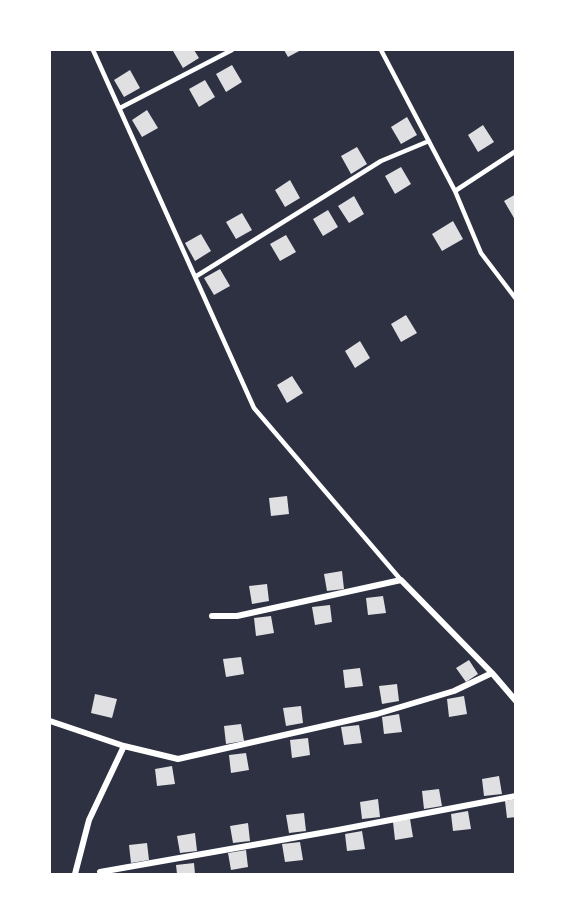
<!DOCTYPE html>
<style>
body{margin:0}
#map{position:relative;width:565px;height:924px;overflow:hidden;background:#2d3142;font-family:"Work Sans",sans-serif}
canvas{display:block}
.frame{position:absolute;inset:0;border:51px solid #fff;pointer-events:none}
</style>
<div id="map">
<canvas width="565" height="924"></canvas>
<div class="frame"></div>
</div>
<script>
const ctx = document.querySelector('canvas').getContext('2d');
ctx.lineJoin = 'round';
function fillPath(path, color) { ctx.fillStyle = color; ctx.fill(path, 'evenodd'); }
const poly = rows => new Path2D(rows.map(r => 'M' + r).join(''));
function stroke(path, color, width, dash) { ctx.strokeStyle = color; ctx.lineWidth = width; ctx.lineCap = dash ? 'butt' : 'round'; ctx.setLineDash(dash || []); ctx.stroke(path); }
fillPath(poly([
 [175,50,194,50,199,58,183,68,173,51],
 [284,50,301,50,288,57],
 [232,65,242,82,226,92,216,74],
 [130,70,140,88,124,97,114,80],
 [205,80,215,97,199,107,189,89],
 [147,110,158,128,142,137,132,120],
 [407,117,417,135,401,144,391,127],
 [483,125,494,142,478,152,468,135],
 [357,147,367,164,351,174,341,156],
 [401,167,411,184,395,194,385,176],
 [290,180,300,198,285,207,275,190],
 [516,194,516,217,514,218,504,201],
 [354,196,364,214,349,223,338,206],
 [328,210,338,227,323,236,313,219],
 [242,213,252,230,236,239,226,222],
 [453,221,463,239,442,251,432,234],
 [201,234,211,251,195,261,185,243],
 [286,235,296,252,280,261,270,244],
 [220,269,230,286,214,295,204,278],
 [406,315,417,333,401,342,391,324],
 [360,341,370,358,355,368,345,351],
 [292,376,303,393,287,403,277,385],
 [287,496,289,514,271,516,269,498],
 [342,571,344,589,327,591,324,574],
 [267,584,269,601,252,604,249,586],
 [383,596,386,613,368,615,366,598],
 [330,605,332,622,315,625,312,607],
 [271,616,274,633,256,636,254,618],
 [241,657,244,674,226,677,223,659],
 [469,660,478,674,466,682,456,668],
 [360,668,363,686,345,688,343,670],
 [397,684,399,701,382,704,379,686],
 [95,694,117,699,112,718,91,713],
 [464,696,467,714,449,717,447,699],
 [301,706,303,723,286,726,283,708],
 [399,714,402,732,384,734,382,717],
 [241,724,244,741,226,744,224,726],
 [359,725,362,743,344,745,341,727],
 [308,738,310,755,292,758,290,740],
 [246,753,249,770,231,773,229,755],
 [172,766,175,784,157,786,155,769],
 [499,776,502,794,484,796,482,779],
 [439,789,442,806,424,809,422,791],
 [378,799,380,817,362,819,360,802],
 [516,799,516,817,507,818,505,801],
 [468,811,471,829,453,831,451,814],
 [304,813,306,831,289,833,286,815],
 [410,819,413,837,395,840,393,822],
 [248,823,250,841,233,843,230,826],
 [362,831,365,849,347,851,345,834],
 [195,833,197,851,180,853,177,836],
 [300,842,303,860,285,862,282,844],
 [147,843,149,860,131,863,129,845],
 [246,850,248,867,231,870,228,853],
 [194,863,195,874,177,874,176,865]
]), '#e0e0e3');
stroke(poly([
 [93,50,254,408,401,580],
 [381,50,455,191,481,253,516,299],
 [120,108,232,50],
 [455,191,516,151],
 [195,277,381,161,429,141]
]), '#fff', 4.5);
stroke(poly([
 [212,616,237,616,401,580,492,673,516,701],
 [50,721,124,746,178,759,377,714,454,691,492,673],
 [100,872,338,830,516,796],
 [75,874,89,820,124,746]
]), '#fff', 6);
</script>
